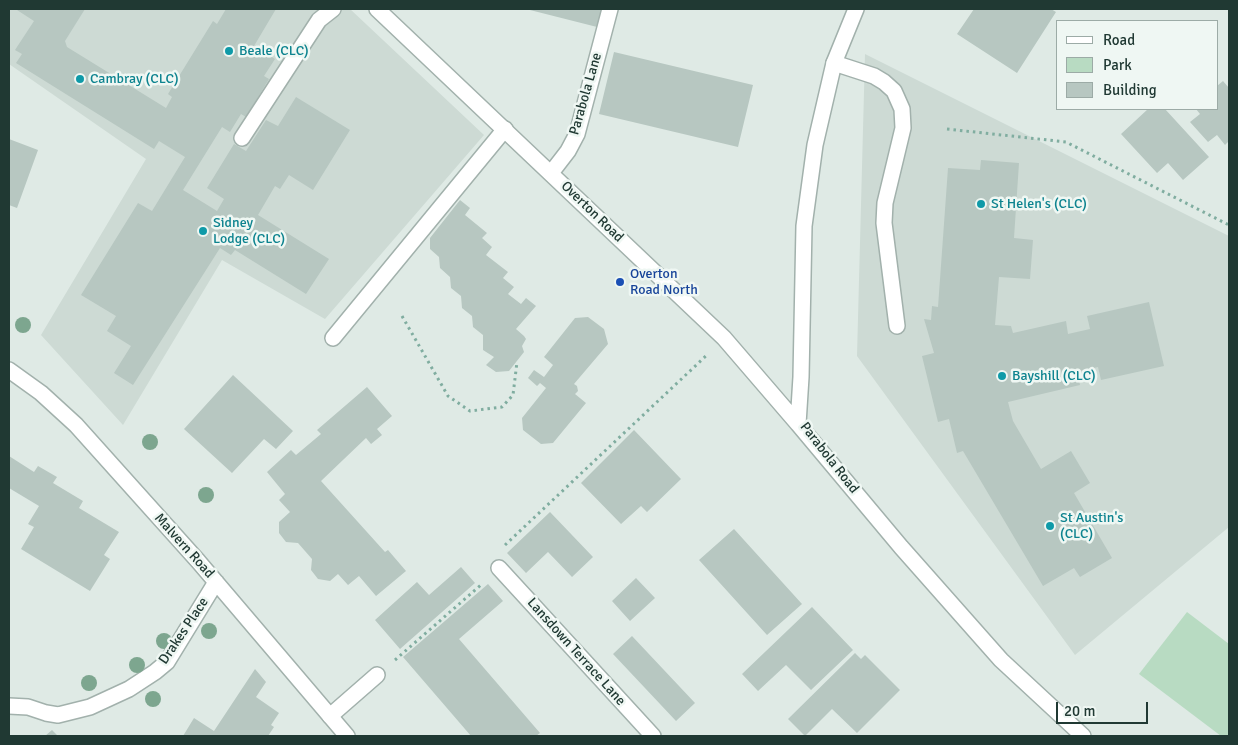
<!DOCTYPE html>
<style>
body{margin:0}
#map{position:relative;width:1238px;height:745px;overflow:hidden;background:#dfeae5;font-family:Signika,sans-serif}
canvas{display:block}
.frame{position:absolute;inset:0;border:10px solid #203933;pointer-events:none}
.legend{position:absolute;left:1056px;top:20px;width:162px;height:90px;box-sizing:border-box;background:#eff7f3;border:1px solid #9caba6;margin:0;padding:6px 9px;list-style:none;font-size:15px;color:#203933}
.legend li{display:flex;align-items:center;gap:10px;height:25px}
.legend b{width:25px;border:1px solid #9caba6}
.scale{position:absolute;left:1056px;top:702px;width:92px;height:22px;box-sizing:border-box;border:2px solid #203933;border-top:0;padding-left:6px;font-size:15px;line-height:18px;white-space:nowrap;color:#203933;-webkit-text-stroke:4px #eff7f3;paint-order:stroke}
</style>
<div id="map">
<canvas width="1238" height="745"></canvas>
<div class="frame"></div>
<ul class="legend">
<li><b style="height:6px;background:#fff"></b>Road</li>
<li><b style="height:14px;background:#b8dbc2"></b>Park</li>
<li><b style="height:14px;background:#b7c7c1"></b>Building</li>
</ul>
<div class="scale">20 m</div>
</div>
<script>
const ctx = document.querySelector('canvas').getContext('2d');
ctx.lineJoin = 'round';
function fillPath(path, color) { ctx.fillStyle = color; ctx.fill(path, 'evenodd'); }
const poly = rows => new Path2D(rows.map(r => 'M' + r).join(''));
function stroke(path, color, width, dash) { ctx.strokeStyle = color; ctx.lineWidth = width; ctx.lineCap = dash ? 'butt' : 'round'; ctx.setLineDash(dash || []); ctx.stroke(path); }
function write(font, color, halo, rows, align = 'center') {
  ctx.font = font + ' Signika,sans-serif'; ctx.lineWidth = 5; ctx.setLineDash([]); ctx.textBaseline = 'middle'; ctx.strokeStyle = halo; ctx.fillStyle = color; for (const [text, x, y, turn = 0] of rows) {
    ctx.save(); ctx.translate(x, y); ctx.rotate((+turn || 0) * Math.PI / 180); ctx.textAlign = isNaN(turn) ? turn : align; if (halo) ctx.strokeText(text, 0, 0); ctx.fillText(text, 0, 0); ctx.restore();
  }
}
fillPath(poly([
 [9,9,350,9,484,135,325,319,222,260,123,425,41,335,146,159,9,64],
 [865,54,1229,236,1229,527,1075,655,857,356]
]), '#cddad4');
fillPath(poly([
 [1187,612,1229,644,1229,736,1221,736,1139,674]
]), '#b8dbc2');
fillPath(poly([
 [18,9,85,9,65,41,67,47,166,108,172,97,168,94,213,21,217,24,226,9,276,9,254,46,275,59,264,76,269,79,246,117,241,114,230,132,222,127,183,190,217,211,224,199,207,188,234,144,246,151,266,120,278,126,296,97,350,130,313,190,289,175,280,189,275,186,258,215,329,259,306,294,235,250,231,255,220,248,133,385,114,373,131,346,107,331,116,316,81,295,138,203,152,211,185,157,159,141,154,149,16,63,22,54,15,50,34,21,17,10],
 [526,9,605,9,601,28],
 [974,9,1051,9,1056,12,1017,73,957,34],
 [614,52,753,85,738,147,599,114],
 [1223,81,1229,88,1229,141,1225,145,1217,135,1208,142,1190,122,1200,114,1196,109,1217,109,1217,86],
 [1148,109,1165,109,1209,157,1183,180,1168,163,1157,173,1121,134],
 [9,139,38,150,17,208,9,205],
 [981,160,1019,163,1014,238,1033,240,1030,279,999,277,995,325,1011,326,1013,333,1066,321,1068,334,1090,329,1087,316,1149,302,1164,366,1101,380,1098,367,1077,372,1080,385,1008,402,1013,421,1041,469,1071,451,1090,483,1074,493,1112,558,1080,577,1074,568,1043,586,963,451,957,453,949,419,938,422,922,356,934,353,924,319,931,320,932,306,938,307,948,168,980,170],
 [460,200,470,208,465,215,487,233,482,238,492,247,486,255,508,272,503,278,514,287,508,294,521,304,526,298,536,306,516,329,524,336,526,339,522,346,524,352,509,371,496,372,486,365,494,357,483,350,483,335,473,327,472,316,462,308,461,296,451,288,450,277,440,268,439,257,430,249,430,238],
 [588,317,604,329,608,344,574,384,577,386,578,391,575,394,586,403,553,443,541,444,523,430,522,418,546,388,540,383,537,386,528,378,534,370,544,377,553,365,544,357,575,318],
 [233,375,293,431,276,449,264,439,232,473,184,429],
 [367,387,392,416,377,429,382,435,371,444,366,438,321,481,385,552,388,550,406,571,376,596,359,576,348,585,338,574,330,581,318,579,311,570,312,559,298,543,286,542,279,533,279,522,290,512,279,500,285,494,267,472,291,450,296,455,321,434,317,430],
 [634,430,681,479,647,512,641,506,621,524,581,483],
 [9,456,34,472,38,466,57,477,53,483,83,501,79,508,119,532,104,555,110,559,90,591,21,549,34,527,28,524,39,506,9,488],
 [550,512,593,557,572,577,548,552,526,573,507,553],
 [734,529,802,604,767,635,699,560],
 [461,567,475,583,400,649,375,620,417,582,429,595],
 [636,578,655,598,630,621,612,601],
 [488,584,503,601,459,639,540,733,536,736,471,736,403,657],
 [812,607,853,650,811,690,786,665,758,691,742,674],
 [632,636,695,703,676,721,613,654],
 [855,653,861,659,865,655,900,690,857,733,832,709,805,736,788,719],
 [255,669,266,682,256,697,279,713,271,725,274,727,268,736,217,736,214,735,214,736,183,736,194,718,214,731],
 [52,730,58,736,45,736]
]), '#b7c7c1');
const lane = poly([
 [834,63,874,76,884,82,894,91,902,109,903,128,885,203,884,223,897,326],
 [242,138,319,20,333,9],
 [333,338,505,129],
 [330,716,377,675]
]);
const street = poly([
 [377,9,724,338,798,424],
 [856,9,834,63,815,145,804,226,801,377,798,424,901,547,1001,660,1083,736],
 [551,173,568,151,577,134,610,9],
 [9,370,41,393,76,425,198,561,347,736],
 [499,568,653,736],
 [9,706,28,707,46,713,58,715,90,707,129,689,155,672,167,662,216,582]
]);
stroke(lane, '#a2b1ac', 18);
stroke(street, '#a2b1ac', 18);
stroke(poly([
 [947,129,1066,142,1229,225],
 [402,316,448,396,470,411,502,407,513,395,517,362],
 [505,545,708,354],
 [395,660,482,584]
]), '#80ada0', 3, [2.5, 4]);
stroke(lane, '#fff', 15);
stroke(street, '#fff', 15);
ctx.fillStyle = '#7da68f';
for (const [x, y] of [
 [23,325],
 [150,442],
 [206,495],
 [209,631],
 [164,641],
 [137,665],
 [89,683],
 [153,699]
]) { ctx.beginPath(); ctx.arc(x, y, 8, 0, 2 * Math.PI); ctx.fill(); }
for (const [x, y, r, color] of [
 [229,51,5,"#0f9aa8"],
 [80,79,5,"#0f9aa8"],
 [981,204,5,"#0f9aa8"],
 [203,231,5,"#0f9aa8"],
 [620,282,5,"#1a4fb4"],
 [1002,376,5,"#0f9aa8"],
 [1050,526,5,"#0f9aa8"]
]) { const dot = new Path2D(); dot.arc(x, y, r, 0, 2 * Math.PI); ctx.fillStyle = color; ctx.fill(dot); stroke(dot, '#eff7f3', 2); }
write('14px', '#0d838f', '#eff7f3', [
 ["Beale (CLC)",239,51],
 ["Cambray (CLC)",90,79],
 ["St Helen's (CLC)",991,204],
 ["Sidney",213,223],
 ["Lodge (CLC)",213,239],
 ["Bayshill (CLC)",1012,376],
 ["St Austin's",1060,518],
 ["(CLC)",1060,534]
], 'left');
write('14px', '#203933', '#eff7f3', [
 ["Parabola Lane",586,94,-74],
 ["Overton Road",592,212,44],
 ["Parabola Road",829,458,52],
 ["Malvern Road",184,546,48],
 ["Drakes Place",184,631,-56],
 ["Lansdown Terrace Lane",576,652,48]
]);
write('14px', '#164399', '#eff7f3', [
 ["Overton",630,274],
 ["Road North",630,290]
], 'left');
</script>
